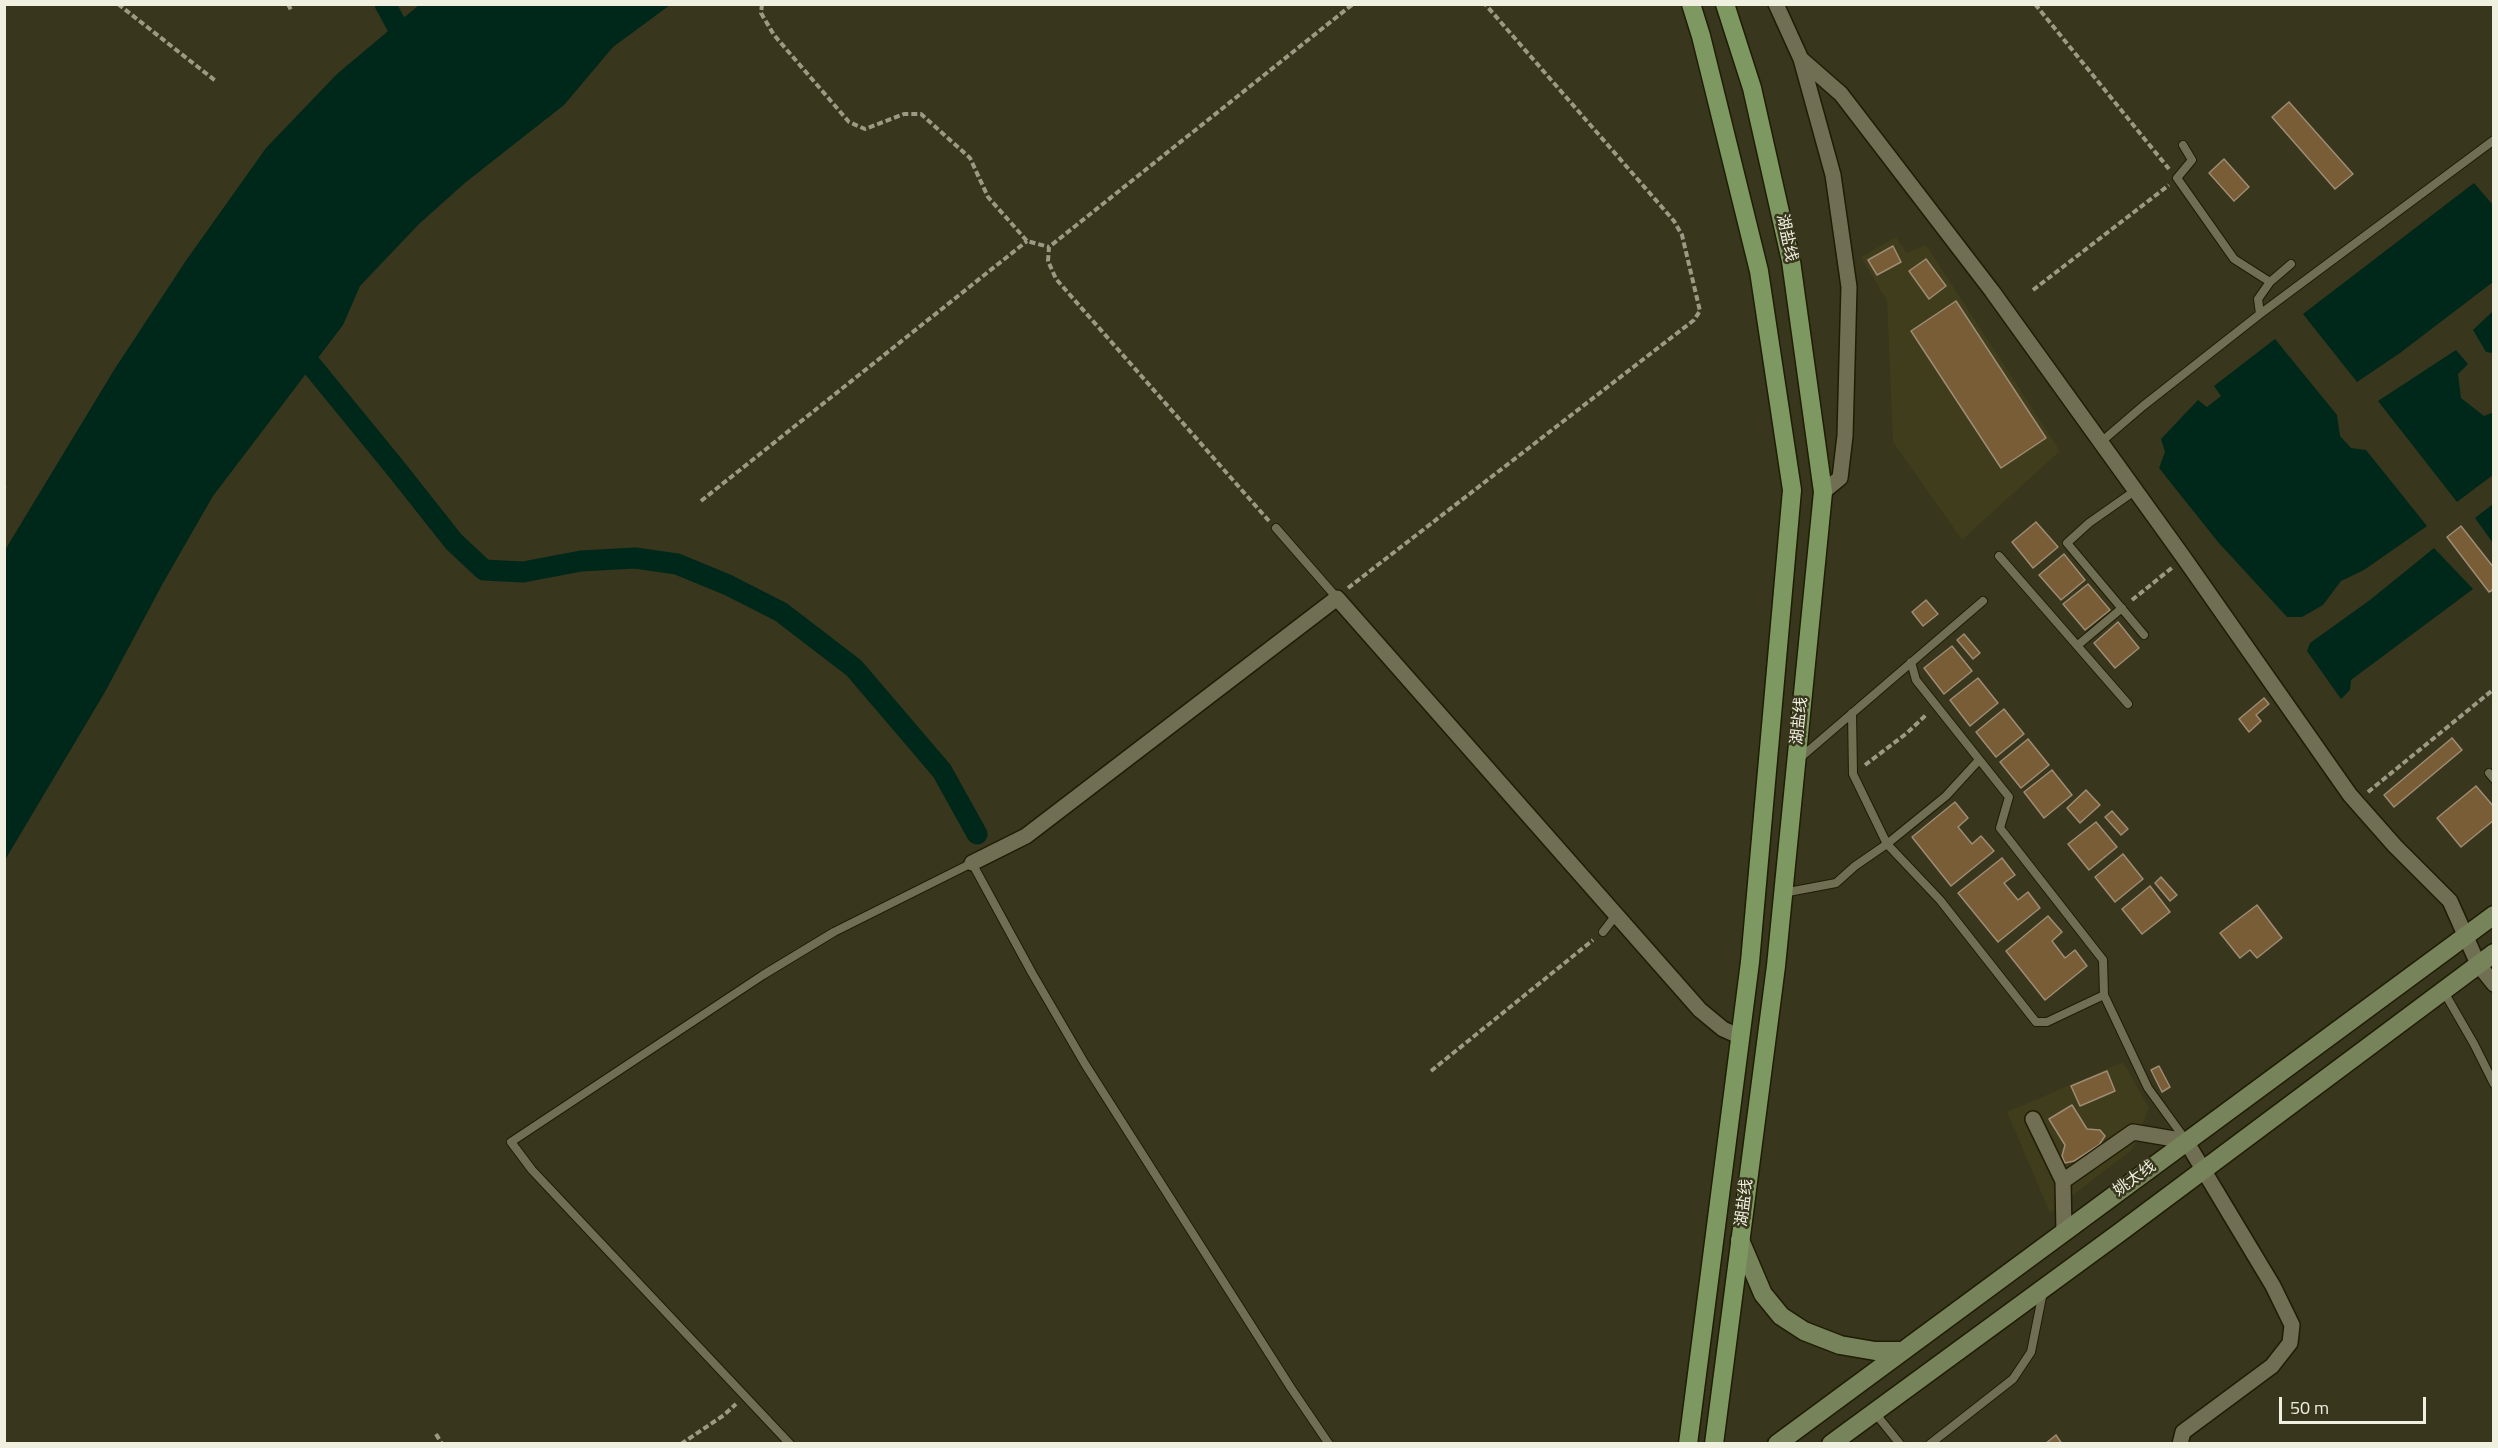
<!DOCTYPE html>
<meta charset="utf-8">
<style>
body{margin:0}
#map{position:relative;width:2498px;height:1448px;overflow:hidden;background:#38361c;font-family:"Titillium Web",sans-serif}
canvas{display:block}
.frame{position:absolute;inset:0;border:6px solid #f0f0e0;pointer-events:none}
.scale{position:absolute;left:2279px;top:1397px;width:147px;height:27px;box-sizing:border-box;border:3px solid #f0f0e0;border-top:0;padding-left:8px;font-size:18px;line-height:21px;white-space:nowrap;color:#f0f0e0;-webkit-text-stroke:4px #38361c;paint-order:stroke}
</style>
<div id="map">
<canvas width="2498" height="1448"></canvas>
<div class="frame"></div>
<div class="scale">50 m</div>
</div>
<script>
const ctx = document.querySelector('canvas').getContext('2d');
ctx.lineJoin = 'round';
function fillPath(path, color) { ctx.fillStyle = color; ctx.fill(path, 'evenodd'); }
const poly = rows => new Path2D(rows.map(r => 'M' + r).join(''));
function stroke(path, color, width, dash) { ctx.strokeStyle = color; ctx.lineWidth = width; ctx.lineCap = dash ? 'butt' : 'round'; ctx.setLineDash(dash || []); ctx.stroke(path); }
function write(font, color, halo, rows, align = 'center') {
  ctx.font = font + ' "Titillium Web","Noto Sans SC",sans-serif'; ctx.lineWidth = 5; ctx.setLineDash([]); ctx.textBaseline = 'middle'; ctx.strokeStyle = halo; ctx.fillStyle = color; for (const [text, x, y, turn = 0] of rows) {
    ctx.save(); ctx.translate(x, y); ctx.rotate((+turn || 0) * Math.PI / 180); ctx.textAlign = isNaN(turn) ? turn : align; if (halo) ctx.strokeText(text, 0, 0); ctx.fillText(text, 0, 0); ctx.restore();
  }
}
fillPath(poly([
 [1896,237,1907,253,1926,245,2060,451,1962,540,1893,442,1887,301,1861,257],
 [2123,1062,2149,1108,2133,1149,2050,1213,2007,1112]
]), '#403d1c');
fillPath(poly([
 [419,5,670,5,613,47,564,105,466,182,419,224,360,286,343,325,213,496,163,583,105,692,5,860,5,550,114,370,185,262,266,148,337,74],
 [2474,183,2493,205,2493,282,2400,353,2357,382,2303,314],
 [2493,311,2493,353,2486,352,2473,330],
 [2275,339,2337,415,2340,436,2351,448,2366,450,2427,526,2364,570,2341,581,2323,605,2302,617,2287,617,2218,542,2159,468,2165,452,2161,439,2198,400,2207,407,2221,396,2214,386],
 [2456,350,2468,364,2458,374,2461,398,2484,416,2494,412,2493,475,2457,502,2378,401],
 [2493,504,2493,543,2475,518],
 [2434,548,2473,589,2351,680,2350,690,2341,699,2307,651,2310,643,2370,600]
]), '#00281a');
stroke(poly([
 [385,4,409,48],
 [294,347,312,366,397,470,454,542,484,570,523,572,581,561,635,558,677,564,728,585,781,612,854,668,942,771,977,834]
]), '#00281a', 21);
const building = poly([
 [2289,102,2353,174,2335,189,2272,117,2289,102],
 [2224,159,2249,187,2234,201,2209,173,2224,159],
 [1893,246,1901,262,1877,275,1868,260,1893,246],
 [1926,259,1946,286,1929,299,1909,271,1926,259],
 [1956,301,2046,438,2001,468,1911,331,1956,301],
 [2036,522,2058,547,2033,568,2012,542,2036,522],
 [2461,526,2494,568,2494,589,2489,592,2447,537,2461,526],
 [2064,554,2085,580,2061,600,2039,575,2064,554],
 [2088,584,2110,610,2085,630,2063,604,2088,584],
 [1926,600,1938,614,1923,626,1912,612,1926,600],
 [2118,622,2139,648,2115,668,2094,643,2118,622],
 [1964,634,1980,653,1973,659,1957,640,1964,634],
 [1952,646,1972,671,1944,694,1924,668,1952,646],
 [1978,678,1998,703,1970,726,1950,700,1978,678],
 [2264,698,2269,704,2256,715,2261,721,2249,732,2239,719,2264,698],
 [2004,709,2024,734,1996,757,1976,732,2004,709],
 [2452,738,2462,750,2394,807,2384,795,2452,738],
 [2028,739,2049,765,2021,788,2000,762,2028,739],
 [2052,770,2072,795,2044,818,2024,792,2052,770],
 [2476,786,2494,807,2494,820,2461,847,2437,818,2476,786],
 [2086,790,2100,805,2080,823,2067,808,2086,790],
 [1955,802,1968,818,1958,827,1972,844,1981,836,1994,851,1951,886,1912,837,1955,802],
 [2112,811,2128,829,2121,835,2105,817,2112,811],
 [2096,822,2117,847,2089,870,2068,844,2096,822],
 [2123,854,2143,879,2115,902,2095,877,2123,854],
 [2002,858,2015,875,2004,883,2018,900,2028,892,2040,908,1998,942,1958,893,2002,858],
 [2161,877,2177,895,2170,901,2155,883,2161,877],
 [2150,886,2170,912,2142,934,2122,909,2150,886],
 [2257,905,2282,938,2257,958,2250,950,2240,958,2220,933,2257,905],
 [2048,916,2062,932,2052,941,2065,958,2075,950,2087,966,2045,1000,2006,951,2048,916],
 [2159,1066,2170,1087,2162,1092,2151,1070,2159,1066],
 [2107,1071,2115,1091,2080,1106,2071,1086,2107,1071],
 [2072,1105,2087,1129,2100,1130,2105,1136,2099,1145,2074,1161,2065,1163,2062,1156,2065,1145,2049,1119,2072,1105],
 [2056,1435,2062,1444,2045,1444,2056,1435]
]);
fillPath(building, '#785d36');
stroke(building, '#9e8c74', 1.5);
const lane = poly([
 [2183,145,2192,160,2177,178,2234,259,2270,282],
 [2260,314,2258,299,2270,282,2291,264],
 [2101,442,2143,406,2260,314,2494,140],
 [2136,490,2089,523,2067,543,2144,635],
 [1276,528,1337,598],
 [1999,556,2128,704],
 [2078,645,2122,608],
 [1911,662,1916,680,2009,797,2000,828,2103,960,2104,995,2148,1088,2185,1139],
 [1852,713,1853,774,1887,844,1940,900,2036,1022,2047,1022,2104,995],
 [1800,758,1983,601],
 [2489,773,2494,779],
 [1783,893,1836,883,1855,866,1887,844,1946,796,1979,760],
 [1603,932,1616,915],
 [2444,992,2474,1044,2494,1084],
 [1875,1413,1900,1444],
 [790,1444,532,1170,511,1142,763,975,834,932,972,863,1032,973,1085,1064,1291,1388,1329,1444],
 [1930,1444,2013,1379,2031,1352,2043,1292]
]);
const street = poly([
 [1776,4,1801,59,1833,175,1849,287,1845,436,1840,478,1823,492],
 [1801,59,1841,94,1992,291,2184,558,2350,795,2395,846,2450,901,2478,964,2494,984],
 [972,863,1026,836,1337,598,1700,1010,1723,1029,1741,1037],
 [2033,1119,2063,1181],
 [2064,1232,2063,1181,2133,1132,2186,1141,2273,1286,2292,1325,2290,1343,2272,1366,2183,1432,2180,1444]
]);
const secondary = poly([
 [1740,1240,1763,1294,1781,1316,1804,1331,1840,1345,1875,1351,1903,1351],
 [1777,1444,2494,915],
 [1831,1444,2119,1233,2494,953]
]);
const primary = poly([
 [1688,1444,1750,962,1792,490,1759,271,1701,36,1691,4],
 [1714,1444,1776,966,1823,492,1791,261,1752,88,1725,4]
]);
stroke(lane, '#1f1d04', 10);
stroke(street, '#1f1d04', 18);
stroke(secondary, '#1f1d04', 21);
stroke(primary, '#1f1d04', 21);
stroke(poly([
 [118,4,217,82],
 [288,4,292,12],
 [762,4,761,13,774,35,849,122,865,129,904,114,921,114,970,158,988,197,1027,241,1049,247],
 [2035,4,2169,169],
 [2033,290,2169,185],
 [4,488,5,489],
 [701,501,1027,241],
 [1269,521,1056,279,1048,261,1049,247,1353,4],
 [1348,588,1694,320,1700,311,1682,235,1674,221,1485,4],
 [2132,600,2173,567],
 [1865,765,1907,733,1927,714],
 [2368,792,2494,689],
 [1431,1071,1593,940],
 [436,1434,442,1444],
 [681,1444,724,1415,736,1404]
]), '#9b9a85', 4, [6, 3]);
stroke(lane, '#706f53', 8);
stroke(street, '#706f53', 15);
stroke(secondary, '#77835a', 18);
stroke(primary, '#7e9862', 18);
write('16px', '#f0f0e0', '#38361c', [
 ["湖盐线",1786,238,78],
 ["湖盐线",1800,721,-84],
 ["姚太线",2135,1179,-36],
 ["湖盐线",1745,1203,-83]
]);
</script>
